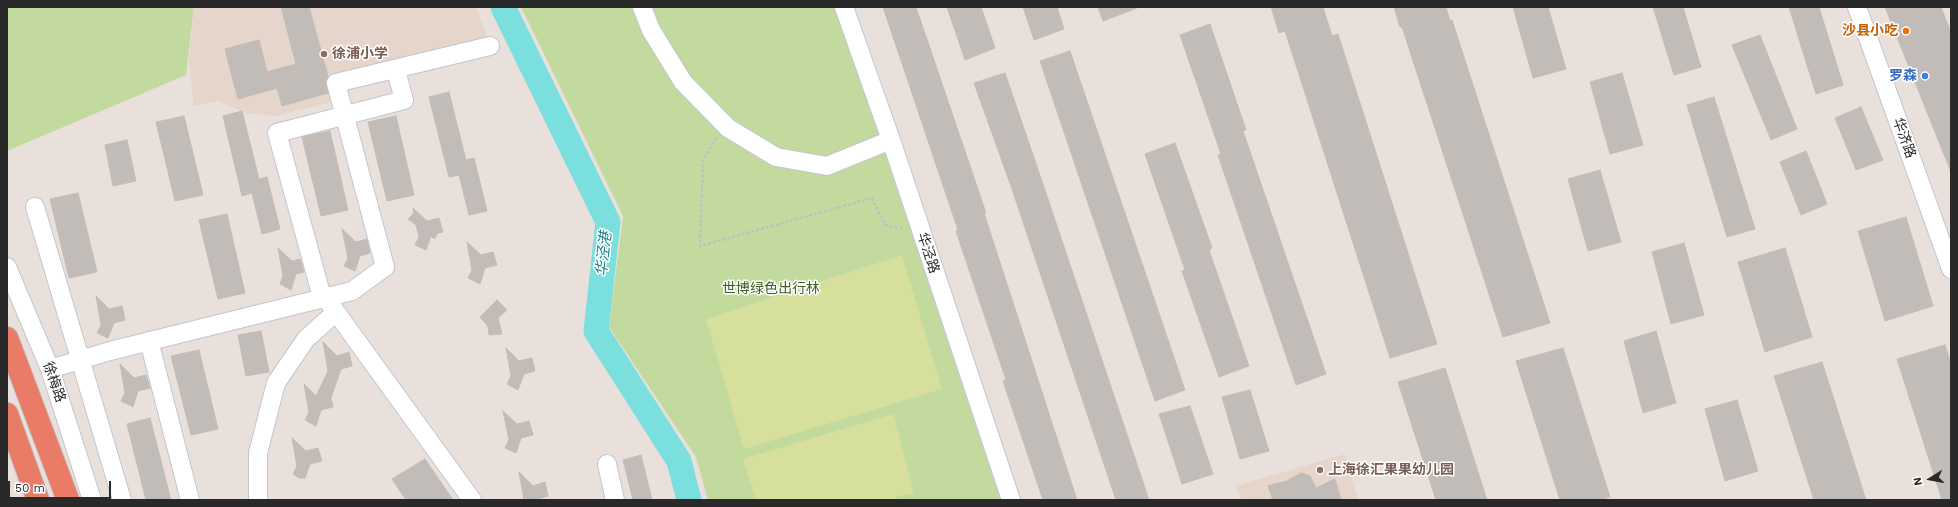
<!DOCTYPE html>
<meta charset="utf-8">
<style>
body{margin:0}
#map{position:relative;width:1958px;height:507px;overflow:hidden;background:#e9e0dc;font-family:"Work Sans",sans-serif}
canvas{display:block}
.frame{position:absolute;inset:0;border:8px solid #292929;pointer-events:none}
.north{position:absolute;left:1910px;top:459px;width:40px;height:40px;-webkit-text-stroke:3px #fff;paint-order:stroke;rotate:259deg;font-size:11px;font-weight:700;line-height:16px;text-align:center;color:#292929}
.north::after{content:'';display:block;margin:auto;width:14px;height:18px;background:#292929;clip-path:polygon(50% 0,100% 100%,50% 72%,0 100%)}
.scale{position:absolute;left:8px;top:481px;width:103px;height:18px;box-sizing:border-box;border:2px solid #292929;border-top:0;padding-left:5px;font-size:12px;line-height:14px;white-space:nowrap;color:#292929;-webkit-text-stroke:3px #fff;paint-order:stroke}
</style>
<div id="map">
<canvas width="1958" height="507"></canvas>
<div class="frame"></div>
<div class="north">N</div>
<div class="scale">50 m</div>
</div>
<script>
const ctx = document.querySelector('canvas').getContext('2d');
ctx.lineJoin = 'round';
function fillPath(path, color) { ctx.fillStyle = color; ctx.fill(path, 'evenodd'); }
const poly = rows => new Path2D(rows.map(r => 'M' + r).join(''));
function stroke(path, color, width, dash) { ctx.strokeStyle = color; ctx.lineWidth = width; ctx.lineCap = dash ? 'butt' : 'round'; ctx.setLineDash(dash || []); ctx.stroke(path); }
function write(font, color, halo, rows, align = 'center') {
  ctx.font = font + ' "Work Sans","Noto Sans SC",sans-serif'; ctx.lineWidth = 3; ctx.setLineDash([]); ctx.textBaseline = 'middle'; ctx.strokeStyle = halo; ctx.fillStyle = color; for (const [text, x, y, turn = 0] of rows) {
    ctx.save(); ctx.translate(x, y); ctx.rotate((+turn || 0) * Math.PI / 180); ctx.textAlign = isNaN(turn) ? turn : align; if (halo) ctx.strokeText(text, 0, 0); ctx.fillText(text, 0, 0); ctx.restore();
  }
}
fillPath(poly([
 [194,7,476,7,490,46,336,83,341,100,275,116,246,113,218,101,194,106,189,62],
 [1345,454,1358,500,1241,500,1235,486]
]), '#e5d5cb');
fillPath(poly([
 [7,7,194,7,186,75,7,151],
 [521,7,839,7,1010,500,708,500,696,457,609,327,623,216]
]), '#c3da9f');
fillPath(poly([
 [902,255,942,389,744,449,706,319],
 [893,414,914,493,896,497,897,500,756,500,743,459]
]), '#d6e09c');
stroke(poly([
 [503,7,608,222,596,331,679,461,689,500]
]), '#7bdfde', 25);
const building = poly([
 [281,7,309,7,328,76,326,81,328,93,282,106,277,88,238,99,225,49,259,40,267,72,296,64,281,7],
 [883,7,916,7,986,213,984,213,1077,500,1043,500,1003,381,1006,380,956,231,958,230,883,7],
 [947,7,981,7,995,48,965,60,947,7],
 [1023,7,1057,7,1064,29,1034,40,1023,7],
 [1098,7,1136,7,1137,8,1103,21,1098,7],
 [1271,7,1323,7,1332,36,1338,34,1437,344,1390,358,1285,31,1279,33,1271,7],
 [1394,7,1446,7,1450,21,1452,20,1550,323,1503,337,1402,27,1400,27,1394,7],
 [1513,7,1548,7,1566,69,1533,78,1513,7],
 [1653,7,1683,7,1701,67,1674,75,1653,7],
 [1789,7,1819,7,1843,85,1816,94,1789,7],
 [1885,7,1941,7,1951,33,1951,172,1885,7],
 [1210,24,1246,130,1243,131,1326,374,1296,385,1218,155,1221,154,1180,35,1210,24],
 [1760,35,1797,129,1771,140,1732,45,1760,35],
 [1070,51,1185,390,1155,401,1040,61,1070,51],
 [1005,73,1047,196,1149,500,1116,500,1012,189,974,83,1005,73],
 [1622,73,1643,145,1610,154,1590,82,1622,73],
 [449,92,466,160,474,158,487,211,469,215,459,175,449,177,429,97,449,92],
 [1714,97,1755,229,1727,237,1687,105,1714,97],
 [1861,107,1883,160,1856,170,1835,118,1861,107],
 [242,111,259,179,267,177,280,229,262,234,252,193,242,196,223,116,242,111],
 [184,116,203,195,175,201,156,122,184,116],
 [396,116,414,195,387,201,368,122,396,116],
 [330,131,348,210,321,216,302,137,330,131],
 [127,140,136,181,113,186,105,145,127,140],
 [1175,143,1212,248,1209,250,1249,366,1219,377,1182,271,1185,270,1145,154,1175,143],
 [1806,151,1827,204,1801,215,1780,162,1806,151],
 [1600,170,1621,242,1588,251,1568,179,1600,170],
 [78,193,97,272,69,278,50,199,78,193],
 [413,208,427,221,439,218,443,232,438,233,434,239,431,236,426,250,415,245,419,237,416,225,408,219,414,213,413,208],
 [227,214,245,293,218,299,199,220,227,214],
 [1906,217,1933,306,1885,321,1858,231,1906,217],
 [342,229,356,242,367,239,370,253,360,256,355,271,344,266,348,258,342,229],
 [467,242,481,255,493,252,497,265,485,268,480,284,468,278,472,270,467,242],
 [1684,243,1704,315,1671,324,1652,252,1684,243],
 [278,248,292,261,300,259,304,272,296,274,291,290,280,284,283,276,278,248],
 [1785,248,1812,337,1765,352,1738,262,1785,248],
 [96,296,109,309,122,306,125,320,114,323,108,338,97,333,101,325,96,296],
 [497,300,507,310,498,318,502,334,489,335,488,326,480,317,497,300],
 [261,331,269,372,246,376,238,335,261,331],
 [1656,331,1676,403,1643,413,1624,341,1656,331],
 [323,342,337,356,349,352,352,366,341,369,331,398,333,407,321,410,316,426,305,420,309,412,304,384,316,396,328,371,323,342],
 [1945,345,1951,364,1951,500,1942,500,1897,359,1945,345],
 [506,348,519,361,532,358,535,371,524,374,518,390,507,384,511,376,506,348],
 [1563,348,1610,497,1599,500,1560,500,1516,361,1563,348],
 [199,350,218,429,191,435,171,356,199,350],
 [1822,362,1866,500,1814,500,1774,376,1822,362],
 [120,364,134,378,146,375,150,388,138,391,133,407,121,401,125,393,120,364],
 [1445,368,1487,500,1436,500,1398,382,1445,368],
 [1250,390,1269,451,1240,459,1222,397,1250,390],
 [1737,400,1758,471,1725,481,1705,409,1737,400],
 [1190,406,1213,474,1182,484,1159,414,1190,406],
 [503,411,517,424,529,421,533,435,521,438,516,453,505,448,509,440,503,411],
 [150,418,171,500,146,500,127,424,150,418],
 [292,438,306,451,318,448,322,461,310,464,305,478,299,478,293,474,297,466,292,438],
 [641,455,652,500,633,500,623,460,641,455],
 [425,459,453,500,406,500,392,479,425,459],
 [519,472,533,486,545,482,548,496,534,500,524,500,519,472],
 [1301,473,1310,476,1316,488,1335,479,1341,500,1273,500,1268,486,1287,481,1301,473]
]);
fillPath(building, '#c2bcb8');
stroke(building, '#c4bbb6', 1);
const minor = poly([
 [642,7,651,30,683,82,728,128,776,157,827,166,891,140],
 [844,7,891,140,1011,500],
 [1857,7,1951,269],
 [396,70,404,100,277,133,320,290,472,500],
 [35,207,122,500],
 [7,267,50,369,92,500],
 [149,341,190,500],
 [50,369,110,351,352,291,385,267,336,83,490,46],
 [607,464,615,500],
 [258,500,258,453,276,383,306,339,336,312]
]);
const highway = poly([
 [7,338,68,500],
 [7,414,38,500]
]);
stroke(minor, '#c1c6ce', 20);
stroke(highway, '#bfbfbf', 24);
stroke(poly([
 [716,138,703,160,700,246,872,198,885,225,904,229]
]), '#bfbfbf', 2.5, [3, 2]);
stroke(minor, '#fff', 18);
stroke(highway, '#ea7b66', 22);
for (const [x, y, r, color] of [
 [1906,31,4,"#e8710a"],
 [324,54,4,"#8d6e63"],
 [1925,76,4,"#3f7fe0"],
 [1320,470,4,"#8d6e63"]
]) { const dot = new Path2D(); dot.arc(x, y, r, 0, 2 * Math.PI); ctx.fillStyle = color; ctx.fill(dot); stroke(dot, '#fff', 1.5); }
write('bold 14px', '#c56008', '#fff', [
 ["沙县小吃",1898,31]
], 'right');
write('bold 14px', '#785e54', '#fff', [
 ["徐浦小学",332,54],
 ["上海徐汇果果幼儿园",1328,470]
], 'left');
write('bold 14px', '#366cbe', '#fff', [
 ["罗森",1917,76]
], 'right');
write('14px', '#292929', '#fff', [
 ["华济路",1904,138,70],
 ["华泾路",928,253,72],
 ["徐梅路",54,382,71]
]);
write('14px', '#3e5d22', '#fff', [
 ["世博绿色出行林",771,289]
]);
write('italic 15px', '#1d8189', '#fff', [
 ["华泾港",604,254,-84]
]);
</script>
